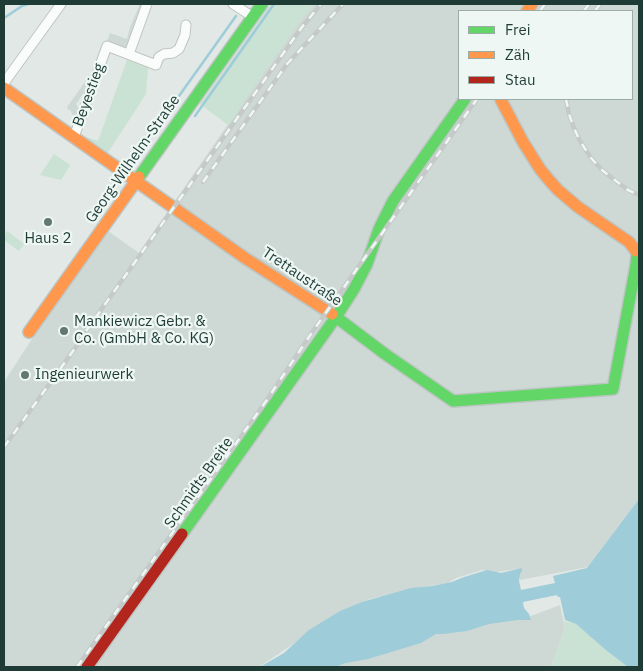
<!DOCTYPE html>
<meta charset="utf-8">
<style>
body{margin:0}
#map{position:relative;width:643px;height:671px;overflow:hidden;background:#e1e8e5;font-family:"IBM Plex Sans",sans-serif}
canvas{display:block}
.frame{position:absolute;inset:0;border:5px solid #1e3b36;pointer-events:none}
.legend{position:absolute;left:458px;top:10px;width:175px;height:90px;box-sizing:border-box;background:#eef7f3;border:1px solid #9baca7;margin:0;padding:6px 9px;list-style:none;font-size:15px;color:#1e3b36}
.legend li{display:flex;align-items:center;gap:10px;height:25px}
.legend b{width:25px;border:1px solid #9baca7}
</style>
<div id="map">
<canvas width="643" height="671"></canvas>
<div class="frame"></div>
<ul class="legend">
<li><b style="height:6px;background:#63d668"></b>Frei</li>
<li><b style="height:6px;background:#ff974d"></b>Zäh</li>
<li><b style="height:6px;background:#b3261e"></b>Stau</li>
</ul>
</div>
<script>
const ctx = document.querySelector('canvas').getContext('2d');
ctx.lineJoin = 'round';
function fillPath(path, color) { ctx.fillStyle = color; ctx.fill(path, 'evenodd'); }
const poly = rows => new Path2D(rows.map(r => 'M' + r).join(''));
function stroke(path, color, width, dash) { ctx.strokeStyle = color; ctx.lineWidth = width; ctx.lineCap = dash ? 'butt' : 'round'; ctx.setLineDash(dash || []); ctx.stroke(path); }
function write(font, color, halo, rows, align = 'center') {
  ctx.font = font + ' "IBM Plex Sans",sans-serif'; ctx.lineWidth = 4.5; ctx.setLineDash([]); ctx.textBaseline = 'middle'; ctx.strokeStyle = halo; ctx.fillStyle = color; for (const [text, x, y, turn = 0] of rows) {
    ctx.save(); ctx.translate(x, y); ctx.rotate((+turn || 0) * Math.PI / 180); ctx.textAlign = isNaN(turn) ? turn : align; if (halo) ctx.strokeText(text, 0, 0); ctx.fillText(text, 0, 0); ctx.restore();
  }
}
fillPath(poly([
 [140,4,144,4,127,49,107,41,110,33,127,39,130,27],
 [315,4,639,4,639,499,588,567,520,580,517,569,496,572,482,570,456,578,448,583,416,588,370,599,342,611,259,667,4,667,4,382,32,339,108,231,139,253,298,23],
 [459,11,632,11,632,99,459,99],
 [92,72,96,75,76,104,81,111,74,117,70,110,68,110,67,107],
 [560,605,565,628,551,667,331,667,377,636,531,616]
]), '#ced9d5');
fillPath(poly([
 [271,4,315,4,298,23,228,125,200,104],
 [127,60,148,68,146,94,107,154,83,136,98,141],
 [54,154,70,165,61,180,40,175],
 [7,231,24,244,19,251,4,240,4,236],
 [564,621,576,624,607,651,628,667,551,667,565,628]
]), '#c9e2d3');
fillPath(poly([
 [639,499,639,667,628,667,607,651,576,624,565,620,560,597,558,597,557,595,523,602,524,608,529,614,531,620,518,620,489,624,467,631,443,634,436,634,421,643,368,659,346,663,335,667,260,667,284,653,309,630,340,611,362,602,411,588,432,586,452,582,464,577,487,570,501,573,522,568,522,571,520,574,519,581,521,590,555,583,553,576,587,568]
]), '#9eccd9');
stroke(poly([
 [244,4,245,4],
 [4,18,22,6,28,4],
 [179,96,236,16],
 [195,116,274,4]
]), '#9eccd9', 2.5);
const street = poly([
 [233,4,253,17],
 [129,54,147,4],
 [4,83,61,4],
 [74,137,107,46,156,65,159,57,164,54,173,53,179,49,185,35,186,25]
]);
const fast = poly([
 [139,177,262,4],
 [332,314,385,354,453,401,613,389,636,265,637,255,636,251],
 [182,534,336,317,354,289,367,264,379,229,393,201,465,99]
]);
const slow = poly([
 [527,11,532,4],
 [4,88,245,258,332,314],
 [501,100,523,142,540,169,549,180,558,190,578,207,629,242,636,251],
 [29,332,139,177]
]);
const jam = poly([
 [87,667,182,534]
]);
stroke(street, '#bec5c2', 11);
stroke(fast, '#bdc5c3', 14);
stroke(slow, '#bdc5c3', 14);
stroke(jam, '#bdc5c3', 14);
stroke(street, '#fafcfb', 9);
stroke(fast, '#63d668', 11);
stroke(slow, '#ff974d', 11);
stroke(jam, '#b3261e', 11);
const rail = poly([
 [540,11,545,4],
 [584,11,589,4],
 [595,11,600,4],
 [566,99,569,114,574,128,580,141,591,158,602,170,612,178,628,190,639,195],
 [203,182,287,64,343,4],
 [86,331,302,27,321,4],
 [4,447,81,340],
 [77,667,264,404,313,331,477,99]
]);
stroke(rail, '#c5cac9', 4.5);
stroke(rail, '#eef7f3', 2.5, [8]);
for (const [x, y, r, color] of [
 [48,222,5,"#627873"],
 [64,331,5,"#627873"],
 [25,375,5,"#627873"]
]) { const dot = new Path2D(); dot.arc(x, y, r, 0, 2 * Math.PI); ctx.fillStyle = color; ctx.fill(dot); stroke(dot, '#eef7f3', 2); }
write('15px', '#1e3b36', '#eef7f3', [
 ["Beyestieg",89,95,-70],
 ["Georg-Wilhelm-Straße",133,159,-55],
 ["Trettaustraße",302,277,34],
 ["Schmidts Breite",199,483,-55]
]);
write('15px', '#1e3b36', '#eef7f3', [
 ["Haus 2",48,239,"center"],
 ["Mankiewicz Gebr. &",74,322],
 ["Co. (GmbH & Co. KG)",74,339],
 ["Ingenieurwerk",35,375]
], 'left');
</script>
